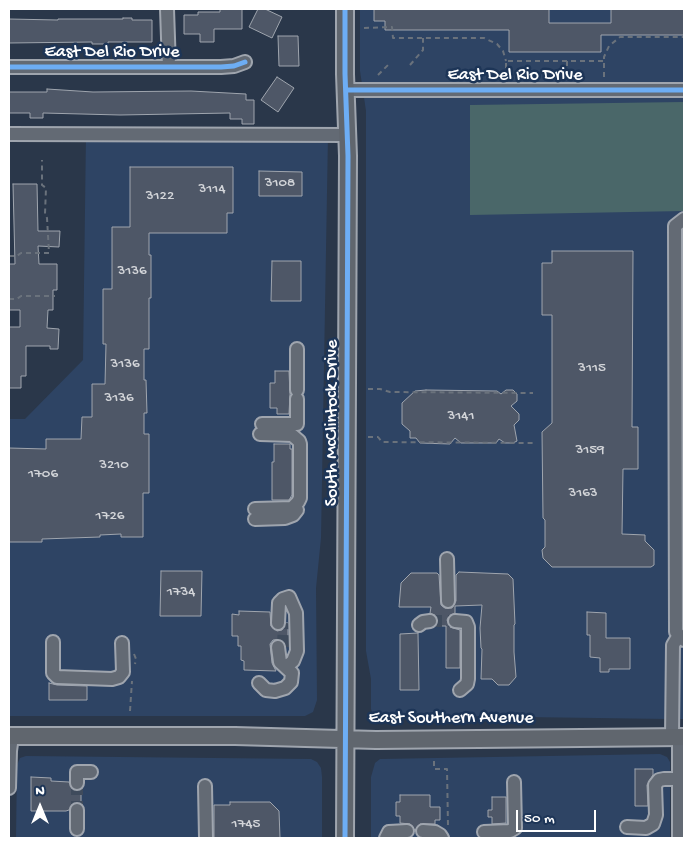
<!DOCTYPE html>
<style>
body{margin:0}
#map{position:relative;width:693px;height:847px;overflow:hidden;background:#2a374a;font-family:"Gochi Hand",sans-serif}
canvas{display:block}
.frame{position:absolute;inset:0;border:10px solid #fff;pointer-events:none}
.north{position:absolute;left:15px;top:782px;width:50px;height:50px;-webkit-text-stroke:4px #1d3557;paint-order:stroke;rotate:0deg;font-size:14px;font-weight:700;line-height:20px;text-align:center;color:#fff}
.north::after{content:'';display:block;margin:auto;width:18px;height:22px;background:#fff;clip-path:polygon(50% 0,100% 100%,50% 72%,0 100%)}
.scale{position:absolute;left:516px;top:810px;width:80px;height:22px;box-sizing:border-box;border:2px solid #fff;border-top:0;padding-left:6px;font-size:15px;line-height:18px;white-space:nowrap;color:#fff;-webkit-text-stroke:4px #1d3557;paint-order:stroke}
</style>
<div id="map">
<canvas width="693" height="847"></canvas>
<div class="frame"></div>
<div class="north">N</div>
<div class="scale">50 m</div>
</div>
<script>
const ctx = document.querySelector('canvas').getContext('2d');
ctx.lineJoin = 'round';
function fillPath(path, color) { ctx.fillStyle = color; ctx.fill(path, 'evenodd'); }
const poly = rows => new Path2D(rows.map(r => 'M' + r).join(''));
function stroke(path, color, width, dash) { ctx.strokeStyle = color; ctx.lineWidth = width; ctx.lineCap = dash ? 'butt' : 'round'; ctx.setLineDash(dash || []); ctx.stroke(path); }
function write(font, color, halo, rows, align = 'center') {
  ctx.font = font + ' "Gochi Hand",sans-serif'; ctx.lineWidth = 5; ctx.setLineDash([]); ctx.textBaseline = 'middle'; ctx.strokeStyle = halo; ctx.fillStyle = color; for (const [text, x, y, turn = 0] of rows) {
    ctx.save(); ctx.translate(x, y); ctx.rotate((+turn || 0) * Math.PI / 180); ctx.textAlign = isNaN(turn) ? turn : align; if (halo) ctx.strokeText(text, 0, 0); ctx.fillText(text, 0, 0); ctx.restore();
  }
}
fillPath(poly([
 [360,9,684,9,684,213,679,213,668,226,670,230,669,719,379,715,372,713,371,709,371,679,366,651,366,111,360,71],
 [86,134,328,135,321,538,316,588,317,700,313,712,305,716,9,716,9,419,25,419,83,360],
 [684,640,684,719,673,719,673,645],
 [660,754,667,757,670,762,670,838,371,838,371,777,375,763,380,759],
 [26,756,311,759,317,762,321,768,322,777,322,838,16,838,17,765,20,758]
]), '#2e4464');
fillPath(poly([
 [684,102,684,211,470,215,470,105]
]), '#4a6769');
const building = poly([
 [220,9,242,9,242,29,214,29,214,42,200,42,200,34,184,34,184,15,198,15,198,12,220,12,220,9],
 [258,9,265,9,282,17,272,38,249,27,258,9],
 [374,9,549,9,549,23,611,23,611,9,684,9,684,35,601,35,601,52,509,52,509,30,385,30,385,21,374,21,374,9],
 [123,18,132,18,132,20,152,20,152,42,108,42,108,44,92,44,92,42,9,43,9,19,58,20,58,19,123,19,123,18],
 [278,36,298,36,299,66,279,66,278,36],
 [277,77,294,88,278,112,261,100,277,77],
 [47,89,93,92,191,91,246,94,246,100,254,100,254,124,242,124,242,119,230,119,230,113,120,115,43,113,43,118,30,118,30,113,9,113,9,92,47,92,47,89],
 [130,167,233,167,233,213,227,213,227,233,149,233,149,255,151,255,151,298,149,298,149,349,144,349,144,380,146,380,147,413,144,413,144,434,149,434,149,493,143,493,143,537,121,537,121,534,100,535,100,537,42,539,42,542,9,542,9,448,46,449,46,439,81,439,82,417,92,417,92,384,105,384,106,344,103,344,103,289,112,289,112,227,130,227,130,167],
 [259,171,302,172,302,196,259,196,259,171],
 [13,184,37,184,38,231,60,231,59,247,38,246,39,264,57,264,57,290,53,290,53,310,48,310,47,328,59,329,58,349,50,349,50,346,26,346,26,376,21,376,21,388,9,388,9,327,20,327,20,310,9,310,9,264,15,264,13,184],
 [552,251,633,251,632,427,638,427,638,469,623,469,622,534,645,535,645,541,654,550,654,565,651,567,552,567,543,558,542,550,545,547,545,520,543,518,542,432,552,423,552,315,542,315,542,263,552,263,552,251],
 [272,261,301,261,301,301,271,301,272,261],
 [275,371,289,371,290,394,289,414,277,414,277,408,270,408,270,383,275,383,275,371],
 [426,390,497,391,501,394,506,390,513,390,517,394,517,401,511,406,519,414,519,420,514,425,517,441,513,443,505,443,499,439,496,443,461,443,455,438,450,444,420,443,416,438,410,438,410,431,402,424,402,403,415,391,426,390],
 [274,444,290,444,290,449,292,449,292,495,289,500,272,500,272,462,274,462,274,444],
 [161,571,202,571,201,616,160,616,161,571],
 [459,572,508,574,513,579,515,624,514,625,514,652,516,677,509,685,498,685,492,679,481,679,482,649,481,648,480,628,482,605,455,606,455,613,449,616,447,620,450,627,460,630,460,668,446,668,446,626,436,626,438,619,436,616,430,613,431,607,399,607,401,583,411,573,437,573,439,575,441,605,445,608,452,608,456,601,456,575,459,572],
 [239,611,270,612,271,626,277,631,282,630,286,623,288,623,288,647,281,639,273,640,270,644,272,663,276,671,244,670,244,661,241,660,241,646,238,646,238,636,232,636,232,614,239,615,239,611],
 [587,612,606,613,606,638,630,638,630,669,609,669,609,672,600,672,600,658,590,657,590,635,587,635,587,612],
 [418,633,419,690,400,690,400,634,418,633],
 [49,683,57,685,87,686,87,700,49,700,49,683],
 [635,769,653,769,653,775,647,785,648,806,635,806,635,769],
 [31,777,51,778,51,781,69,782,73,790,81,790,81,803,73,803,69,810,66,811,31,811,31,777],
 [400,795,430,795,430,807,440,807,440,820,435,820,435,824,420,824,415,830,410,824,400,823,400,816,396,816,396,802,400,802,400,795],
 [492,797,506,797,506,823,492,824,492,817,488,817,488,810,492,810,492,797],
 [230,802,270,802,279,811,280,838,214,838,214,805,230,805,230,802]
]);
fillPath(building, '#4e5767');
stroke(building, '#9fa5ae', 1);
stroke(poly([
 [430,621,455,621],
 [283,647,284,623],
 [77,783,77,810]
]), '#3f4b5c', 12, [12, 6]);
const minor = poly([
 [167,9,169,67],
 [9,67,221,67,234,66,245,62],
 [346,90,684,90],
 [9,134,347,135],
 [684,219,675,226,676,632,684,640],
 [297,390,297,349],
 [262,424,297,424,297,399],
 [255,509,292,508,298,502,300,498,300,444,299,441,292,435,260,434],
 [255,519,285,518,293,515,297,510],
 [447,559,448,601],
 [455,621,466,622,468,627,468,679,467,684,460,690],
 [278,623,279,603,283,599,289,597],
 [419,625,423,622,430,621],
 [53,642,53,673,57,677,112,679,119,677,123,672,122,643],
 [286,667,293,661,297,651,296,613,289,597],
 [259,683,266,690,275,691,285,688,291,682,292,673,280,662,278,647],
 [672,737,673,645,679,635],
 [679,737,679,838],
 [77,783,77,772,91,772],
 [205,786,206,838],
 [9,788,10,751,12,736],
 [77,810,77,829],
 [627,827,646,828,653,824,656,815,655,785,659,780,664,779,679,779],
 [423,831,435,832,440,835,442,838],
 [484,832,510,831,515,828,514,782],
 [386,838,389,832,407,831]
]);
const major = poly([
 [9,736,235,736,376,740,684,737],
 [345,838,348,156,345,74,345,9]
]);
stroke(minor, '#9fa5ae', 16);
stroke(major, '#9fa5ae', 20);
stroke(poly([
 [364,28,392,27,393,38,484,38,497,44,503,51,506,61],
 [567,61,567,78],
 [410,65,423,50,423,38],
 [378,75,390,63],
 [506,77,506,61,604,61],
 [604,77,604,57,609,46,620,37,684,37],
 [9,256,17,256,21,253,49,253,47,218,45,214,46,188,42,185,42,160],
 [9,299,17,299,21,296,55,296],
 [368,389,380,389,390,392,533,393],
 [368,437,378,437,382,442,533,443],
 [134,654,136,659,135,664],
 [130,711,132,681],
 [434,761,434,769,447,769,448,826]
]), '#6a727c', 2, [5, 4]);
stroke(minor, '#636a74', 12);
stroke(major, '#60666e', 16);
stroke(poly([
 [9,67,221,67,234,66,245,62],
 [346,90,684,90],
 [345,838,348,156,345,74,345,9]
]), '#6dadf4', 5);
write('15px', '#d3d5d9', null, [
 ["3108",280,184],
 ["3114",212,190],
 ["3122",160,197],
 ["3136",132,272],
 ["3136",125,365],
 ["3115",592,369],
 ["3136",119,399],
 ["3141",461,417],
 ["3159",590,451],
 ["3210",114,466],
 ["1706",43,475],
 ["3163",583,494],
 ["1726",110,517],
 ["1734",181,593],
 ["1745",246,825]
]);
write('18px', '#fff', '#1d3557', [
 ["East Del Rio Drive",112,53],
 ["East Del Rio Drive",515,76],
 ["South McClintock Drive",333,423,-90],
 ["East Southern Avenue",451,719]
]);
</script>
